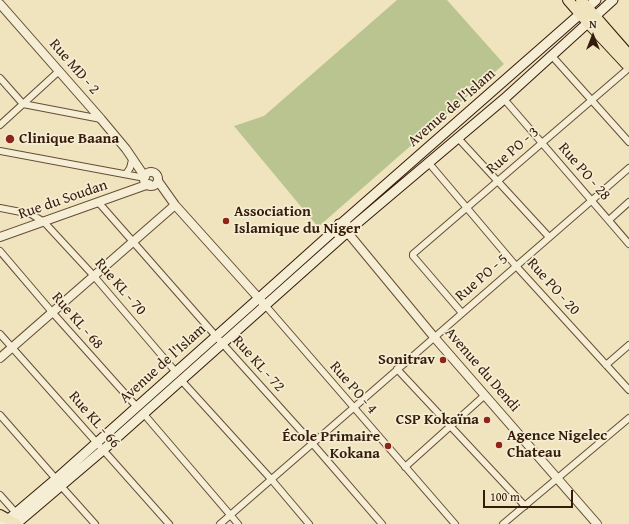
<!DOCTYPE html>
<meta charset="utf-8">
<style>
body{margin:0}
#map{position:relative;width:629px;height:524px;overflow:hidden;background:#efe4bd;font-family:"Gentium Book Plus",serif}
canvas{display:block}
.north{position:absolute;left:573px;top:16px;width:40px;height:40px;-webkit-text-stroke:3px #f5edd4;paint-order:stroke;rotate:0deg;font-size:11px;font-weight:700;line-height:16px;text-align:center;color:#351b0a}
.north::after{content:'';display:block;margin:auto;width:14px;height:18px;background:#351b0a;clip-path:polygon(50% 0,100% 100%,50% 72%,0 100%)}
.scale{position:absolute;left:483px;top:490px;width:90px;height:18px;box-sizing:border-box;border:2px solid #351b0a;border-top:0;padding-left:5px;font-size:12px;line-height:14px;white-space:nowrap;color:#351b0a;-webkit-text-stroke:3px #f5edd4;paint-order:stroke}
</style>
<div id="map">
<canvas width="629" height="524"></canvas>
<div class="north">N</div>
<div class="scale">100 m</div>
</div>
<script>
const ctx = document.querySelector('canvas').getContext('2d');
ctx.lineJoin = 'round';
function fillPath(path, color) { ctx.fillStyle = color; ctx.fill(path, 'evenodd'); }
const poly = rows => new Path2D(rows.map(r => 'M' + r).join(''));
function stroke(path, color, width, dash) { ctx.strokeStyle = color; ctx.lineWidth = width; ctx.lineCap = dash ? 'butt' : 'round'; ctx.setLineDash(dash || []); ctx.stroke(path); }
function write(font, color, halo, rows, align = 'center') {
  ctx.font = font + ' "Gentium Book Plus",serif'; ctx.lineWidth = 3.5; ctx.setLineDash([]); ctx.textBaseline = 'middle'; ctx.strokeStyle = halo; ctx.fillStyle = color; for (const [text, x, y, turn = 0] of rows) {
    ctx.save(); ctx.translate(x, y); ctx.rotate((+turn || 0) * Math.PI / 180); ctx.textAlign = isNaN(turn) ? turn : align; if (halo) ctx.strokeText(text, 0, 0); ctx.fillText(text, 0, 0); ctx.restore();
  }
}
fillPath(poly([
 [397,0,447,0,504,64,318,227,234,126,264,116]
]), '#bac490');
const minor = poly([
 [552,56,629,142],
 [0,78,23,104,101,119],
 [504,99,629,244],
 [0,125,59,71],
 [457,137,549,237],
 [0,151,145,178],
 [428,162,516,266,629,390],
 [126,174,130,168,132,160],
 [99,203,222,343,312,443,382,524],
 [0,208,31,214,44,222,93,275,175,371],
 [609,220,629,202],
 [0,251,52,312,136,406],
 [265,305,455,524],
 [462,313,413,256,413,254,629,68],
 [0,334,169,524],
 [606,365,629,345],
 [397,369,525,506],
 [181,380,271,479,309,524],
 [143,413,238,524],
 [0,415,56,479],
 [405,467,485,395],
 [61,486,95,524],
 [0,495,16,513],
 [220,524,629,168],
 [503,524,629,418]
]);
const tertiary = poly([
 [0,4,101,119,126,149,145,177],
 '144 179a7 7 0 1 1 14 0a7 7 0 1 1-14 0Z',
 [158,181,175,205,263,303],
 [348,233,434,337,597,524],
 [0,237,149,184],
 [0,358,175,205]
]);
const secondary = poly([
 [342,223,596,0],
 [349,230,504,99,613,0],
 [3,524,56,479,259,298,336,229,339,224,345,223,348,227,349,230,347,234,341,236,337,233,336,229],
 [16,524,103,450,343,236]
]);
const primary = poly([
 [568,0,588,23,629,67],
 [581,0,629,55],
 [0,515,16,524]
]);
stroke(minor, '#644d37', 8);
stroke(tertiary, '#644d37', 10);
stroke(secondary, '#351b0a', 11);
stroke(primary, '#351b0a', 12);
stroke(minor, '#f5edd4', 6);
stroke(tertiary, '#f5edd4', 8);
stroke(secondary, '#f5edd4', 9);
stroke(primary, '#efe4bd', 10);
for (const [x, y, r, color] of [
 [10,139,5,"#8f2418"],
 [226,221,4,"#8f2418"],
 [443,360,4,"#8f2418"],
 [487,420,4,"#8f2418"],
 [499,445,4,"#8f2418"],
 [388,446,4,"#8f2418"]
]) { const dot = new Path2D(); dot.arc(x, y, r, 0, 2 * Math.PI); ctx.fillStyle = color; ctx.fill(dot); stroke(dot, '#f5edd4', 1.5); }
write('15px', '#351b0a', '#f5edd4', [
 ["Rue MD - 2",74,67,49],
 ["Avenue de l'Islam",452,108,-41],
 ["Rue PO - 3",513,151,-41],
 ["Rue PO - 28",584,172,49],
 ["Rue du Soudan",63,200,-19],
 ["Rue PO - 5",482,278,-41],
 ["Rue KL - 70",120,287,49],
 ["Rue PO - 20",553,287,48],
 ["Rue KL - 68",77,321,49],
 ["Avenue de l'Islam",163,364,-42],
 ["Rue KL - 72",258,364,48],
 ["Avenue du Dendi",482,370,49],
 ["Rue PO - 4",353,388,49],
 ["Rue KL - 66",94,420,49]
]);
write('bold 15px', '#351b0a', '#f5edd4', [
 ["Clinique Baana",19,139],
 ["Association",234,212],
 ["Islamique du Niger",234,229],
 ["Sonitrav",435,360,"right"],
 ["CSP Kokaïna",479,420,"right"],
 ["Agence Nigelec",507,436],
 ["Chateau",507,453],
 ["École Primaire",380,437,"right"],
 ["Kokana",380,454,"right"]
], 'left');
</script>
